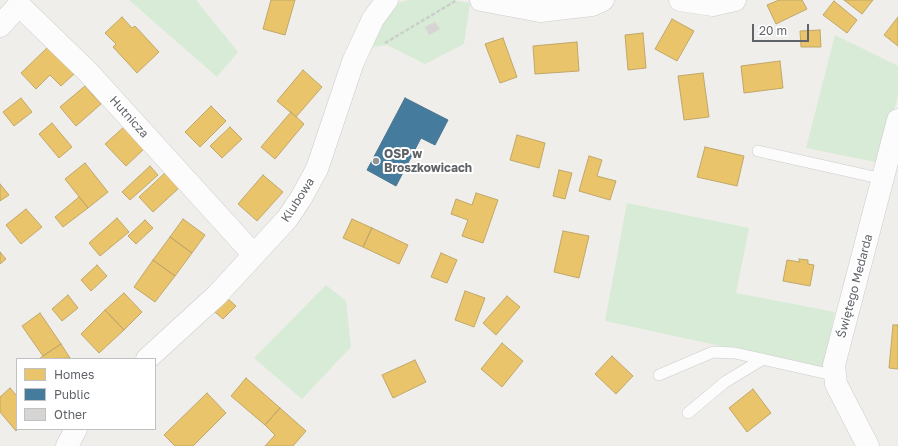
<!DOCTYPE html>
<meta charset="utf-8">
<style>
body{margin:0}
#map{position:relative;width:898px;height:446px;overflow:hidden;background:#efeeea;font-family:"Golos Text",sans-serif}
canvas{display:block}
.legend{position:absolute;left:16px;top:358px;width:140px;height:72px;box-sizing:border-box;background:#fff;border:1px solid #bfc1c3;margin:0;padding:5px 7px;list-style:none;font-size:12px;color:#5f6368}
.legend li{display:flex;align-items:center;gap:8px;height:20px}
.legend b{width:20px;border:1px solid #bfc1c3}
.scale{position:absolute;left:752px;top:24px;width:57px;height:18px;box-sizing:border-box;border:2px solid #5f6368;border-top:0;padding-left:5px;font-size:12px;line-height:14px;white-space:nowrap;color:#5f6368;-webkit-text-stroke:3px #fff;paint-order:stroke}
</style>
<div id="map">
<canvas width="898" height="446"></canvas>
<ul class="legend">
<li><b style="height:11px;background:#e9c46a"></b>Homes</li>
<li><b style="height:11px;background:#457b9d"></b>Public</li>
<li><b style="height:11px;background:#d6d5d3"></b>Other</li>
</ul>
<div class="scale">20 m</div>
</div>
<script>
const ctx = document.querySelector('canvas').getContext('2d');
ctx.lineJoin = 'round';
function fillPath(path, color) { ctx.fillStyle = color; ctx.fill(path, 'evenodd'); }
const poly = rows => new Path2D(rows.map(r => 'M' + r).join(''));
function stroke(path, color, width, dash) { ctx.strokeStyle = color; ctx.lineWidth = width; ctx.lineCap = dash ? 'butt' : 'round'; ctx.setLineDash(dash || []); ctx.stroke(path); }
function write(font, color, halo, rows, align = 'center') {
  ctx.font = font + ' "Golos Text",sans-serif'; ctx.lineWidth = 4; ctx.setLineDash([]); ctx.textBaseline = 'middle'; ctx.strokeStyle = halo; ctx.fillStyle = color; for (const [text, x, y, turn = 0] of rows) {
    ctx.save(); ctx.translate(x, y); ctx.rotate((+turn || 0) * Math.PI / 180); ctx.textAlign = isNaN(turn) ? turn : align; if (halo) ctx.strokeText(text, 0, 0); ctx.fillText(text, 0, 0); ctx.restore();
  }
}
fillPath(poly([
 [129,0,196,0,238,52,217,77],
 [408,0,452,0,470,3,464,44,425,64,387,45,373,47,378,25,395,4],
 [835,35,898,66,898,96,880,163,806,148],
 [627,203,749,228,736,293,835,312,823,368,605,321],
 [326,285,346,301,351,347,302,399,254,358]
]), '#d8ebd6');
const homes = poly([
 [271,0,295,0,285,35,263,29,271,0],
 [779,0,802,0,807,9,776,24,767,5,779,0],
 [844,0,873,0,862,14,844,0],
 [834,1,857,20,847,33,823,15,834,1],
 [122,17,132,28,135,26,159,52,137,73,113,47,116,44,105,33,122,17],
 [898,17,898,46,884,35,898,17],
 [672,19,694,31,677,61,655,49,672,19],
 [820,30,821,47,801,47,800,31,820,30],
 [643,33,646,68,628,70,625,35,643,33],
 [503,38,517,77,500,83,485,44,503,38],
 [577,42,579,71,535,74,533,46,577,42],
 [49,46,75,73,61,86,50,75,36,89,21,73,49,46],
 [780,61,783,88,744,93,741,66,780,61],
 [303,70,322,87,296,117,277,101,303,70],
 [703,73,709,117,684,120,678,76,703,73],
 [85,86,101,104,76,126,60,107,85,86],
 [21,98,32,112,14,126,3,112,21,98],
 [211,106,226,121,200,147,185,132,211,106],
 [291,112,304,124,275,159,261,147,291,112],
 [52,123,72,147,59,158,39,134,52,123],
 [125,126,145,148,126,166,105,144,125,126],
 [230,127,242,139,222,158,210,146,230,127],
 [517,135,545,143,539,168,510,160,517,135],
 [705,147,744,156,737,186,697,177,705,147],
 [589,156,602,160,597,176,616,181,610,200,579,191,589,156],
 [85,163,108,192,88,208,65,179,85,163],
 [150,166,158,175,130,200,122,192,150,166],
 [559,170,572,173,565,199,553,196,559,170],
 [166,172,180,187,153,212,139,197,166,172],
 [263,175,283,192,257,221,238,204,263,175],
 [0,184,9,195,0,201,0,184],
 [476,193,498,200,483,243,462,236,468,220,451,214,456,199,472,205,476,193],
 [79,197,88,208,63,227,55,217,79,197],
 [26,209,42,227,21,244,6,225,26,209],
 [117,218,129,232,100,256,89,243,117,218],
 [183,219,205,235,192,253,170,237,183,219],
 [352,219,372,228,363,247,343,238,352,219],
 [145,220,153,228,136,244,128,236,145,220],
 [372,228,408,245,399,264,363,247,372,228],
 [563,231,589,236,579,278,554,272,563,231],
 [170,237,192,253,175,276,153,260,170,237],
 [0,252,6,259,0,264,0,252],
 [441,253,457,260,447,283,431,277,441,253],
 [799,259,808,260,808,264,814,265,810,286,783,281,787,260,800,262,799,259],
 [153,260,175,276,155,302,134,287,153,260],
 [97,265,107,276,91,291,81,280,97,265],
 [465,291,485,298,474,327,455,320,465,291],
 [124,293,142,312,124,330,105,310,124,293],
 [68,295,78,308,62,321,52,309,68,295],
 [507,296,520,307,496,335,483,323,507,296],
 [228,299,236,306,223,319,215,312,228,299],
 [105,310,124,330,99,353,81,334,105,310],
 [40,313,61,344,43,356,22,326,40,313],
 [893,325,898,325,898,369,889,368,893,325],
 [502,343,523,361,502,387,481,369,502,343],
 [61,344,70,358,39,359,43,356,61,344],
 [612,356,633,376,616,394,595,374,612,356],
 [415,360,426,382,393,398,382,375,415,360],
 [246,378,280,408,265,425,231,396,246,378],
 [10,388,17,396,17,429,18,429,16,431,0,412,0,397,10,388],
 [753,389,771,413,747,432,729,408,753,389],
 [207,393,226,413,193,446,175,446,164,435,207,393],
 [280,408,306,431,293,446,265,446,275,435,265,425,280,408]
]);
fillPath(homes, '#e9c46a');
stroke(homes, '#c0a769', 1);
const public = poly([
 [405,98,448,120,435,145,421,138,396,186,367,170,405,98]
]);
fillPath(public, '#457b9d');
stroke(public, '#4d748d', 1);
const building = poly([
 [435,22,440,29,429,35,425,27,435,22]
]);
fillPath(building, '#d6d5d3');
stroke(building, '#deddd9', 1);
const service = poly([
 [758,151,883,179],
 [659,375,713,352,735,353,824,373,835,373],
 [688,413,725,382,763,359]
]);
const minor = poly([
 [481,0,540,11,592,5,603,0],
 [680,0,713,5,735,0],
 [0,26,19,5,88,72,254,255],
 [147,359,217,295,287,219,301,198,317,169,353,62,373,19,387,0],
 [67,446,76,429],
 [868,446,836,384,834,365,898,120]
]);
stroke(service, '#cbcccc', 12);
stroke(minor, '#cbcccc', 23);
stroke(poly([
 [385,43,457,0]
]), '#cacfcc', 2.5, [4, 2]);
stroke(service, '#fdfcfc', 11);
stroke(minor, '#fdfcfc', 22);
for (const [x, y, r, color] of [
 [376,161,4,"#919496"]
]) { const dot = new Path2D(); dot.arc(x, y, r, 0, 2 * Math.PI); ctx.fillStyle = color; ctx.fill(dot); stroke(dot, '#fff', 1.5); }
write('12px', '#5f6368', '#fff', [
 ["Hutnicza",129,117,48],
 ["Klubowa",298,200,-57],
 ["Świętego Medarda",855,286,-75]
]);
write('bold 12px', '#5f6368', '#fff', [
 ["OSP w",384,154],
 ["Broszkowicach",384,168]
], 'left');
</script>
